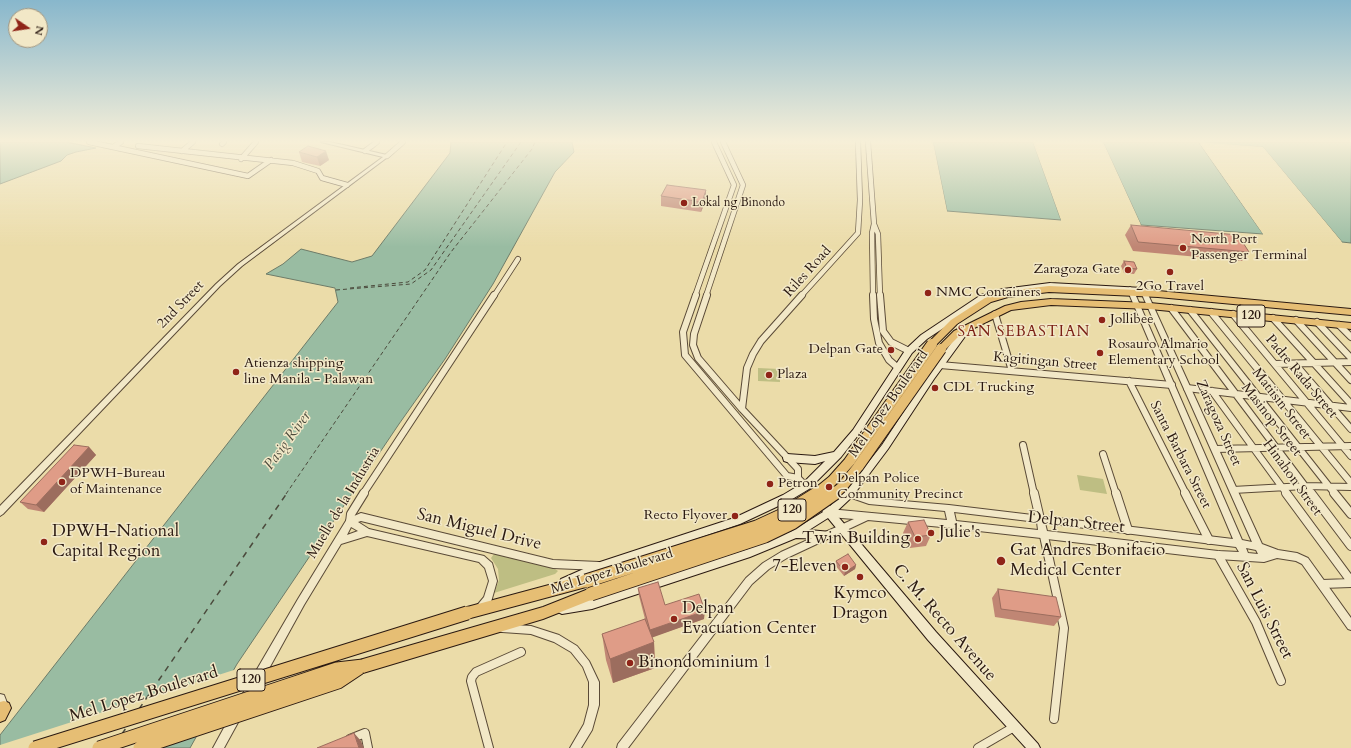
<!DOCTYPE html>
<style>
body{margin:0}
#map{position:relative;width:1351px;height:748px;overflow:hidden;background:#ebdca9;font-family:Cardo,serif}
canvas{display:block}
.north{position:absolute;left:8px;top:8px;width:40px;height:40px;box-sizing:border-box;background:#f2e8c7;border:1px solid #a2957e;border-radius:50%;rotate:103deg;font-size:11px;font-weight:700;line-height:16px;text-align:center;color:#2a1911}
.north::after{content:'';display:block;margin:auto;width:14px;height:18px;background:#8f2418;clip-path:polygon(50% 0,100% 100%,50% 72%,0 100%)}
</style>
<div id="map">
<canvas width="1351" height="748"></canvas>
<div class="north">N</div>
</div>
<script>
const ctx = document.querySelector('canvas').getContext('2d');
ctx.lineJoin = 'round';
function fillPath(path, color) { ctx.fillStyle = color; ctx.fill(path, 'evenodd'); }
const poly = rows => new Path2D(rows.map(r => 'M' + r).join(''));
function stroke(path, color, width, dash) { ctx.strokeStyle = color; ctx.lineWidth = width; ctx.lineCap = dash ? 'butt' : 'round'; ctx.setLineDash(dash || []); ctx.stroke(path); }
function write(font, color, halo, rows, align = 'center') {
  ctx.font = font + ' Cardo,serif'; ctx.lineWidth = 3; ctx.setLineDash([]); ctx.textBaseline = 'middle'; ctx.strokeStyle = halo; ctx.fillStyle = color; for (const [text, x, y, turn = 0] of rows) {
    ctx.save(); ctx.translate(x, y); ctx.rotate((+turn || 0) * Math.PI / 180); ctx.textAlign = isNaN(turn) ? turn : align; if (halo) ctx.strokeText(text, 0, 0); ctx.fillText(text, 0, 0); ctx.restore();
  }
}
fillPath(poly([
 [758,368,779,369,780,382,758,381],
 [1077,475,1103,479,1107,494,1080,490],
 [494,554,555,569,558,571,555,574,494,593,499,580,498,569,491,558]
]), '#bebe83');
const water = poly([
 [0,142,66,142,96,148,76,152,67,155,61,161,0,184,0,142],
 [451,142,572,142,574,152,555,172,493,284,445,359,399,424,237,664,190,748,0,748,0,735,338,302,335,288,266,274,283,264,301,249,352,262,372,256,450,153,451,142],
 [933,142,1033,142,1061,220,947,211,933,142],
 [1103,142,1351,142,1351,243,1342,242,1263,147,1199,143,1263,234,1141,225,1103,142]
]);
fillPath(water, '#99bca2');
stroke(water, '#6d7b68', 1);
fillPath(poly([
 [931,142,933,142,947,211,945,211],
 [1033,142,1035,142,1063,220,1061,220],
 [1101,142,1103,142,1141,225,1139,224],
 [1199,142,1263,147,1342,242,1339,241,1262,149,1203,144,1265,234,1263,234],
 [237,669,200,734,158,748,0,748,0,745]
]), '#ebdca9');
stroke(poly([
 [350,288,408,282,425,270,507,142],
 [336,290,411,284,431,270,521,142],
 [286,494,451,252,532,149,535,142]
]), '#4b4a3c', 1, [4, 3]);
stroke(poly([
 [139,709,287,493],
 [122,734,128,725]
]), '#4b4a3c', 1.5, [6, 5.5]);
const minorFar2 = poly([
 [89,142,248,176,271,160],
 [868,142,874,224,872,233,873,296],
 [222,144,224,142],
 [138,146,293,163,318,171,322,178,347,185],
 [113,147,121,142],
 [182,151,193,142],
 [365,151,377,142],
 [387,156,403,142],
 [241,159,256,142],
 [874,224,878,234,880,296],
 [494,296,518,259],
 [695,296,734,185,714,142],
 [706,296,743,185,723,142],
 [801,296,858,233,860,200,858,142]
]);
const minorFar1 = poly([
 [696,295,683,332,685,355,787,476,798,478,806,486],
 [707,295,694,334,693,345,698,358,742,409,798,469,798,478],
 [873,295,874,319,879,343,889,360,897,367],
 [880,295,883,331,891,342,909,351],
 [1171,308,1311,494],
 [1190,310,1335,494],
 [1211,312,1351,483],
 [995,314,1012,371],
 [1233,314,1351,456],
 [1273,318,1351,404],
 [1296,320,1351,380],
 [1317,322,1351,358],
 [1339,325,1351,337],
 [1275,364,1351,362],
 [1295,364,1351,429],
 [940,365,1172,385],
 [1129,381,1186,494],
 [1187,388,1351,408],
 [1212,391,1287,494],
 [742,409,747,368,753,354,761,341,802,295],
 [1023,445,1034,494],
 [1215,449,1351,446],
 [1103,454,1116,494],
 [1233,490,1305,486,1351,487],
 [363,494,494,295]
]);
const minor = poly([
 [1034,493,1040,519],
 [1116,493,1128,530],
 [1185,493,1209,540],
 [1286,493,1351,581],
 [1311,493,1351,546],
 [1334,493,1351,514],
 [350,522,351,514,364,493],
 [1044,536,1064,628,1054,719],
 [1218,555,1256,622,1281,681],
 [1322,584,1351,583],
 [350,739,365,733,368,748],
 [489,748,471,681,472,677,476,672,521,652],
 [978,748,1014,727]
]);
const tertiary = poly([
 [321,142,330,142,387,155,389,156,242,266,220,286,3,514,0,516,0,506,216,284,238,264,383,157,321,142],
 [1130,287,1133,289,1242,540,1252,542,1140,290,1141,289,1143,288,1146,290,1262,544,1278,550,1297,553,1308,558,1351,618,1351,630,1348,629,1302,564,1296,561,1277,558,1264,562,1218,559,1047,539,1044,540,1041,538,952,528,868,520,787,558,769,569,752,584,628,748,617,748,618,744,746,578,763,563,781,552,854,519,829,517,826,515,825,513,826,511,829,509,947,520,945,511,869,504,846,496,845,494,846,492,849,491,869,498,949,505,1233,539,1127,289,1130,287],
 [954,512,1037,522,1038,530,956,521,954,512],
 [1045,523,1236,547,1239,552,1218,551,1047,531,1045,523],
 [1246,548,1256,550,1258,554,1248,553,1246,548],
 [361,513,553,560,599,562,602,563,603,566,602,569,599,570,553,568,361,521,358,522,369,529,484,556,492,563,497,581,491,602,482,612,479,613,476,612,474,609,484,597,489,581,485,568,479,562,367,536,341,544,304,605,250,703,246,704,242,703,241,699,242,695,298,599,347,519,361,513],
 [351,527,358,531,347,535,351,527],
 [502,624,531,626,559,635,577,646,589,661,599,682,599,705,592,730,581,748,570,748,584,724,589,705,589,682,583,667,571,652,554,642,531,634,502,632,499,631,497,628,499,625,502,624],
 [0,694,4,695,9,708,8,712,0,716,0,694],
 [236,712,240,713,241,717,224,748,213,748,232,713,236,712]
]);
const secondary = poly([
 [1050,283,1143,288,1158,291,1159,293,1155,295,1143,292,1050,287,1004,293,987,299,927,339,912,353,859,434,841,457,809,489,789,501,740,524,603,570,565,587,561,585,560,582,561,579,597,563,734,518,783,495,803,483,825,461,815,464,787,462,784,461,783,458,784,455,787,454,815,456,834,452,853,430,906,349,921,335,981,295,1003,289,1050,283],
 [966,326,970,329,969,331,934,379,888,449,852,497,835,513,936,632,1038,744,1040,748,1026,748,928,640,828,518,809,530,831,532,833,535,831,538,828,539,796,538,750,557,592,609,562,614,558,612,557,609,558,606,562,604,592,599,748,549,792,531,823,512,815,502,813,499,815,496,818,495,821,496,830,506,846,491,882,445,928,375,963,327,966,326]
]);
const trunk = poly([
 [1049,286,1158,291,1351,309,1351,315,1158,297,1049,292,1008,297,991,302,957,324,935,346,932,347,927,344,951,320,985,298,1007,291,1049,286],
 [1051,299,1150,303,1351,323,1351,329,1150,309,1051,305,1011,310,960,335,944,351,938,351,936,349,954,331,1005,306,1021,302,1051,299],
 [586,575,590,577,592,581,590,585,586,587,467,619,462,617,460,613,462,609,467,607,586,575],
 [591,588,596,590,597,594,596,598,543,619,363,673,358,671,356,666,358,661,363,659,543,607,591,588],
 [4,701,9,703,11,708,5,720,0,722,0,702,4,701]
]);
stroke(minorFar2, '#5a4a37', 6);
stroke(minorFar1, '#5a4a37', 8);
stroke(minor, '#5a4a37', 10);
stroke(tertiary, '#5a4a37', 2);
stroke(secondary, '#2a1911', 2);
stroke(trunk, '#2a1911', 2);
stroke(minorFar2, '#f2e8c7', 4.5);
stroke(minorFar1, '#f2e8c7', 6);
stroke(minor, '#f2e8c7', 8);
fillPath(tertiary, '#f2e8c7');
fillPath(secondary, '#f2e8c7');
fillPath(trunk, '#e6be74');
const trunkBridgeFar1 = poly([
 [816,494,832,481,849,462,932,344],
 [834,494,842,487,858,467,941,349]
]);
const trunkBridge = poly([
 [586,581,757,527,783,515,818,493],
 [591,594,765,536,792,523,835,493],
 [35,748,467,613],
 [99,748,337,669,363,666],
 [140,748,338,682,359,668]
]);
stroke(trunkBridgeFar1, '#2a1911', 12, []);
stroke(trunkBridge, '#2a1911', 15, []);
stroke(trunkBridgeFar1, '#e6be74', 10);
stroke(trunkBridge, '#e6be74', 13);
fillPath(poly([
 [299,152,329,160,320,166,302,162],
 [706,190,706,200,701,212,661,206,661,196],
 [1131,225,1249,252,1242,261,1133,251,1125,235],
 [1124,261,1137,269,1134,274,1124,273,1121,266],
 [89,447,96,455,44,512,28,509,20,502],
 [908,522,931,535,926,546,910,548,903,533],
 [836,561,856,565,855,569,844,576,835,565],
 [638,588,665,605,704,619,652,637,654,642,655,668,613,683,606,660,602,634,645,619,639,596],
 [998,589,1061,617,1054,626,995,617,992,598]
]), '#c08674');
fillPath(poly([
 [326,151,329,160,320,166,317,157],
 [706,190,706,200,701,212,702,202],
 [89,447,96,455,44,512,36,505],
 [856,565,855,569,844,576,845,572],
 [705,611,704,619,651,638,650,630],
 [654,642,655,668,613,683,610,659],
 [354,733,361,741,364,748,359,748]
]), '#9c6d5e');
const building = poly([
 [308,146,326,151,317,157,299,152,308,146],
 [667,185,706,190,702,202,661,196,667,185],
 [1131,225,1238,235,1249,252,1138,242,1131,225],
 [1124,261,1134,262,1137,269,1127,268,1124,261],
 [74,445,89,447,36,505,20,502,74,445],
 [924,520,931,535,915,537,908,522,924,520],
 [848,554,856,565,845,572,836,561,848,554],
 [658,582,665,605,699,594,705,611,650,630,638,588,658,582],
 [998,589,1056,597,1061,617,1001,609,998,589],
 [645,619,654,642,610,659,602,634,645,619],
 [354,733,359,748,317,748,354,733]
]);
fillPath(building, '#df9c87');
stroke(building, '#9c6d5e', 1);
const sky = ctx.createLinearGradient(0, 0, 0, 247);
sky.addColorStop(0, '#88b7cc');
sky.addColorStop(0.57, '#f6efd8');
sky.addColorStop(1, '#f6efd800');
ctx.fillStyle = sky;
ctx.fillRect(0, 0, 1351, 247);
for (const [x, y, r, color] of [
 [684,203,4,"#8f2418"],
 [1183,248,4,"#8f2418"],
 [1128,270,4,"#8f2418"],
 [1170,272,4,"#8f2418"],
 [928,293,4,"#8f2418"],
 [1102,320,4,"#8f2418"],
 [891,350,4,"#8f2418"],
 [1100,353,4,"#8f2418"],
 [236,372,4,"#8f2418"],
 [769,375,4,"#8f2418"],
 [935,388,4,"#8f2418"],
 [62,482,4,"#8f2418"],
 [770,484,4,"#8f2418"],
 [829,487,4,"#8f2418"],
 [735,516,4,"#8f2418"],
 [931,533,4,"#8f2418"],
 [918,539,4,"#8f2418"],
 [44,542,4,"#8f2418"],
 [1001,561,5,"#8f2418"],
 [845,567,4,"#8f2418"],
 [860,577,4,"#8f2418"],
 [674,619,4,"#8f2418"],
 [630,663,4,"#8f2418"]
]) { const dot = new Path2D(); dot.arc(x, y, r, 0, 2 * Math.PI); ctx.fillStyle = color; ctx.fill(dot); stroke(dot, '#f2e8c7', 1.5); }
write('12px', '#2a1911', '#f2e8c7', [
 ["Lokal ng Binondo",692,203]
], 'left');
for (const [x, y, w] of [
 [1251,316,28],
 [792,510,28],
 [251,680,28]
]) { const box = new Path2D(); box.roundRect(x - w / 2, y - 11, w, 22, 3); ctx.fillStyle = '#f2e8c7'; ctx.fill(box); stroke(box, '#2a1911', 1); }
write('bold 13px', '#2a1911', null, [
 ["120",1251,316],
 ["120",792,510],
 ["120",251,680]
]);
write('14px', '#2a1911', '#f2e8c7', [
 ["North Port",1191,240],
 ["Passenger Terminal",1191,256],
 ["Zaragoza Gate",1120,270,"right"],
 ["2Go Travel",1170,287,"center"],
 ["NMC Containers",936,293],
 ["Jollibee",1110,320],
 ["Rosauro Almario",1108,345],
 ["Elementary School",1108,361],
 ["Delpan Gate",883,350,"right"],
 ["Atienza shipping",244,364],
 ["line Manila - Palawan",244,380],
 ["Plaza",777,375],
 ["CDL Trucking",943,388],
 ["DPWH-Bureau",70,474],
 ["of Maintenance",70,490],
 ["Delpan Police",837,479],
 ["Community Precinct",837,495],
 ["Petron",778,484],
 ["Recto Flyover",727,516,"right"]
], 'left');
write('14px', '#2a1911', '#f2e8c7', [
 ["Riles Road",808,272,-48],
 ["2nd Street",181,305,-46],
 ["Kagitingan Street",1045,362,5],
 ["Padre Rada Street",1301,377,50],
 ["Mel Lopez Boulevard",889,404,-55],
 ["Matiisin Street",1281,404,52],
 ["Masinop Street",1271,420,52],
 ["Zaragoza Street",1218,423,66],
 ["Santa Barbara Street",1180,455,63],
 ["Hinahon Street",1292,478,54],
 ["Muelle de la Industria",344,503,-59],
 ["Mel Lopez Boulevard",612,572,-17]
]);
ctx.letterSpacing = '1px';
write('15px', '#7a1f14', '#f2e8c7', [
 ["SAN SEBASTIAN",1024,333]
]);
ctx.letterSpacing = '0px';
write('italic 15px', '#4b4a3c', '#f2e8c7', [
 ["Pasig River",288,441,-54]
]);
write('17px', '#2a1911', '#f2e8c7', [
 ["Delpan Street",1076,523,6],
 ["San Miguel Drive",479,530,14],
 ["San Luis Street",1264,611,63],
 ["C. M. Recto Avenue",944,623,49],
 ["Mel Lopez Boulevard",144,695,-17]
]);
write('17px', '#2a1911', '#f2e8c7', [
 ["DPWH-National",52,532],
 ["Capital Region",52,552],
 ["Julie's",939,533],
 ["Twin Building",910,539,"right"],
 ["Gat Andres Bonifacio",1010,551],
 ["Medical Center",1010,571],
 ["7-Eleven",837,567,"right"],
 ["Kymco",860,594,"center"],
 ["Dragon",860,614,"center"],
 ["Delpan",682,609],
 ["Evacuation Center",682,629],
 ["Binondominium 1",638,663]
], 'left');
</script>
